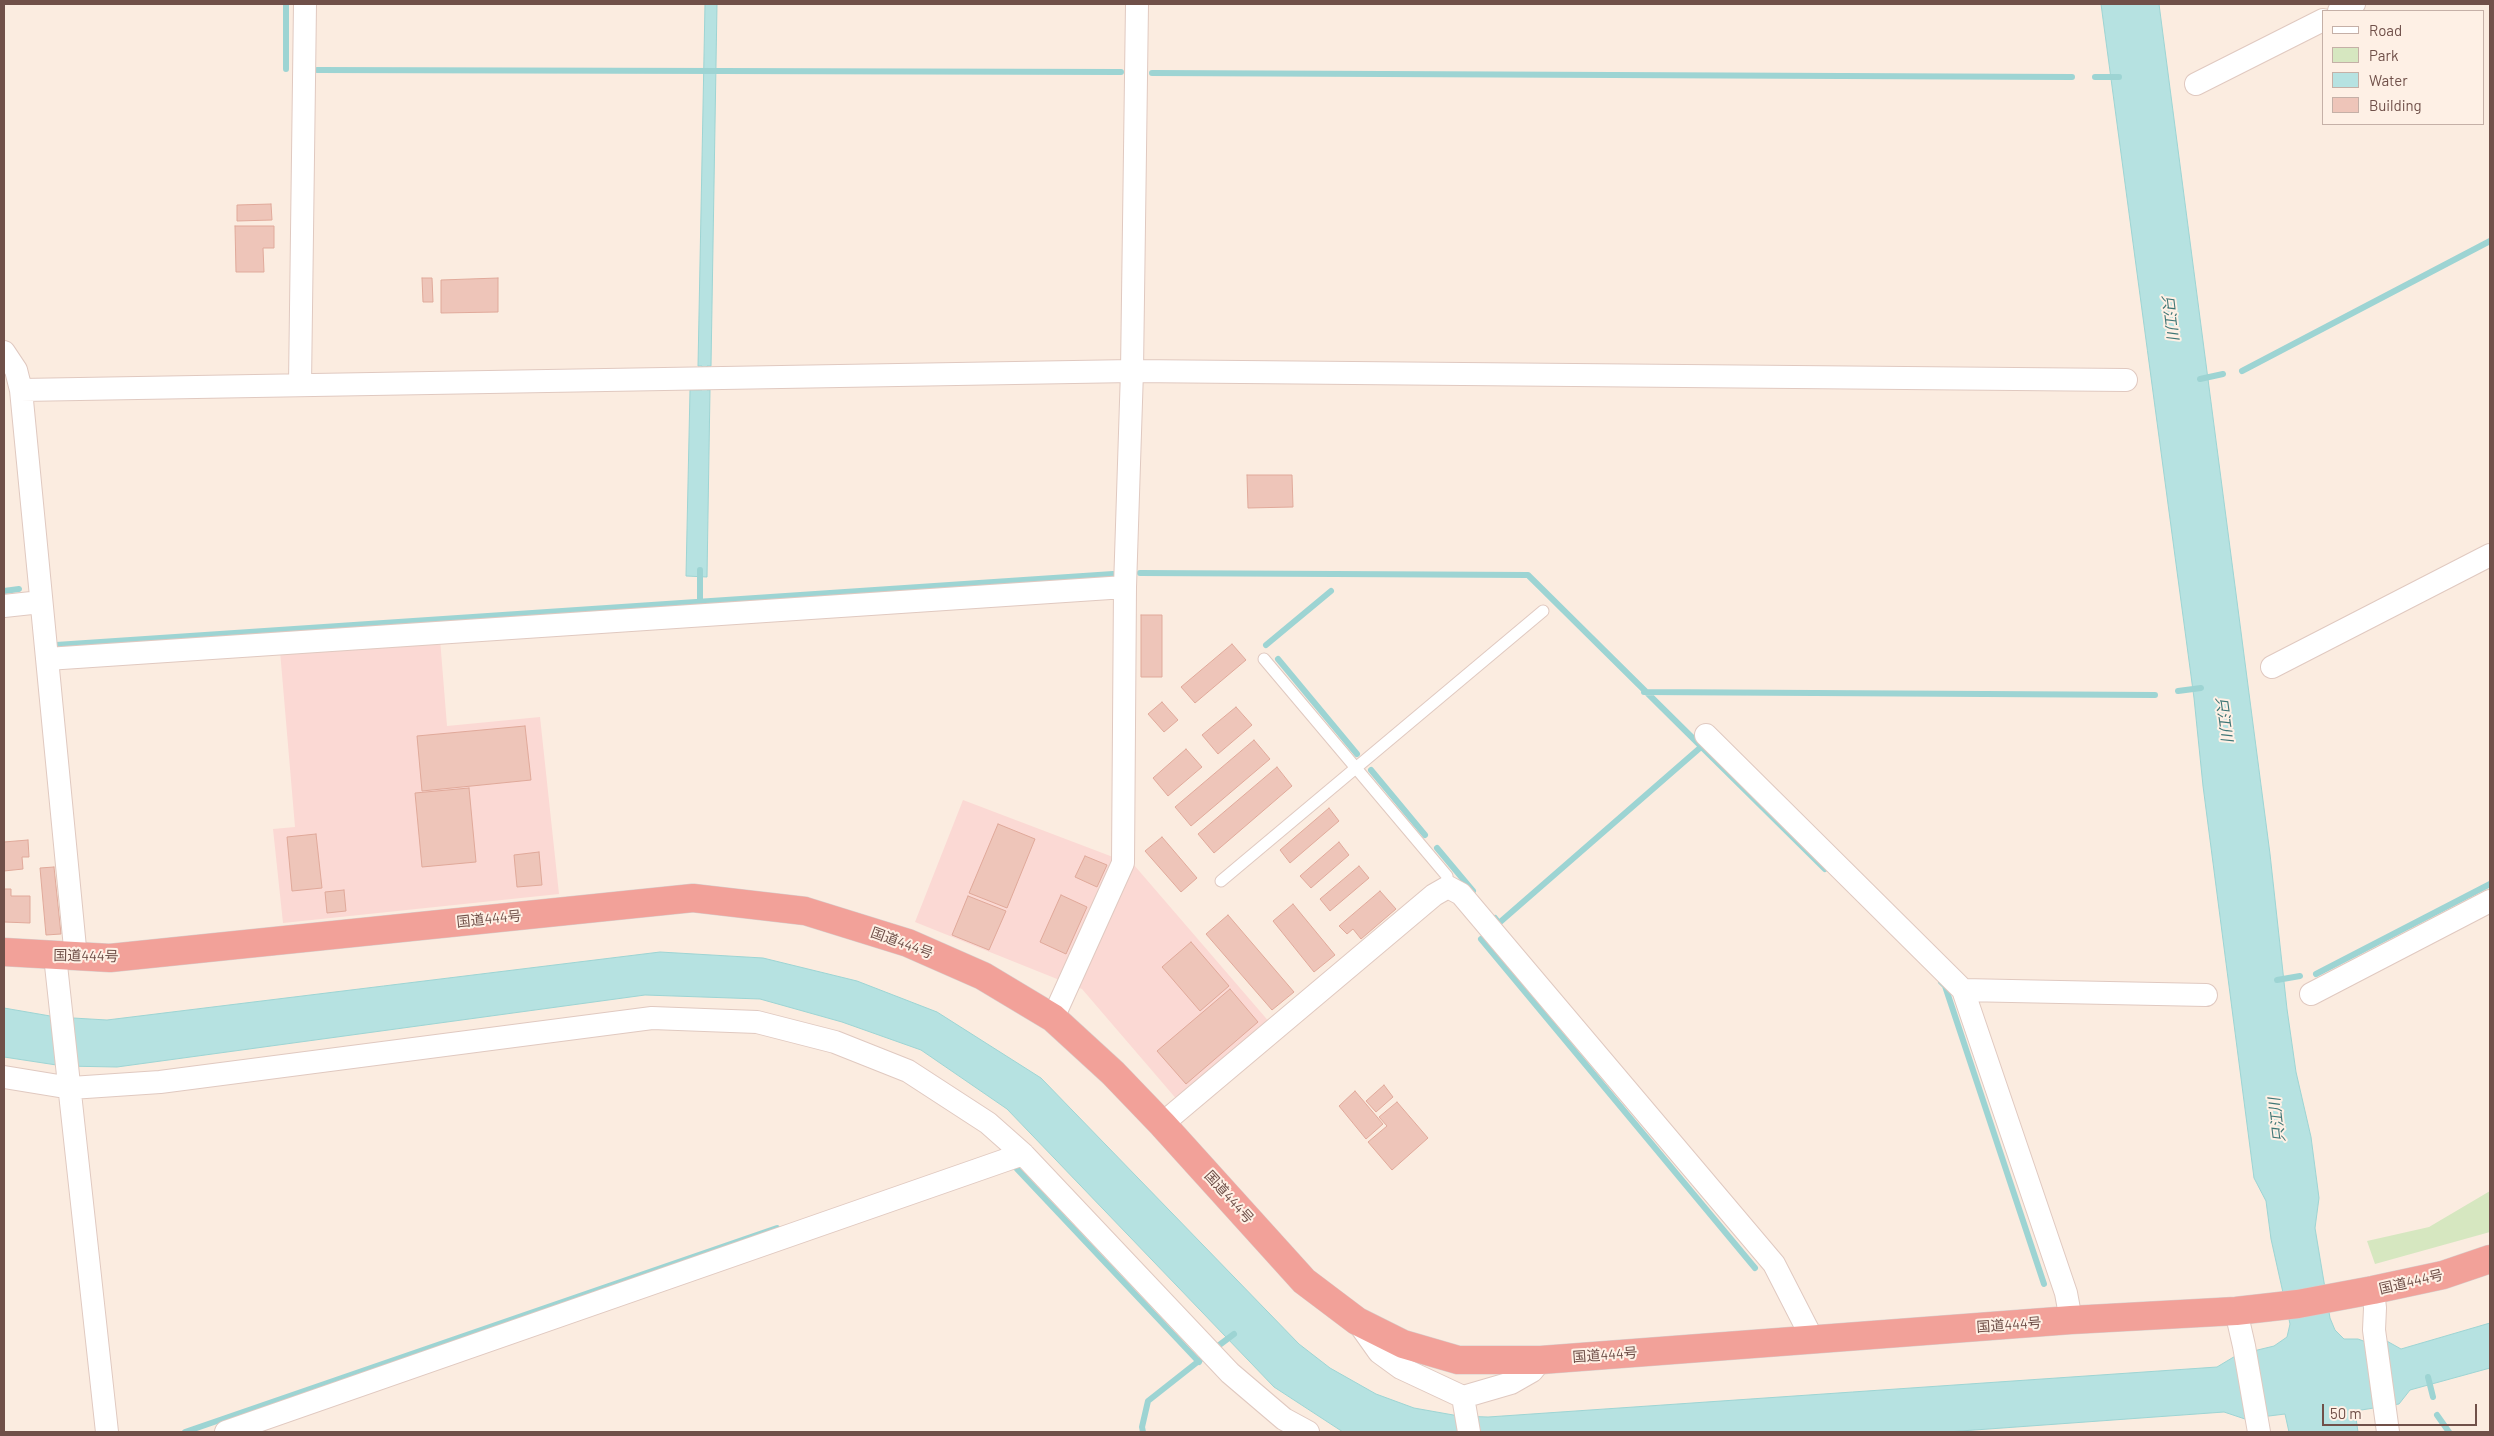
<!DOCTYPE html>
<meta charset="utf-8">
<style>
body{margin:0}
#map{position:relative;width:2494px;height:1436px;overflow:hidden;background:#fbece0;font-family:Barlow,sans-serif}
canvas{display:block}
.frame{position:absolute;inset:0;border:5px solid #705049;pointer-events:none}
.legend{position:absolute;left:2322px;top:10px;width:162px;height:115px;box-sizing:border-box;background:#fef0e5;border:1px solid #c5b0a7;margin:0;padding:6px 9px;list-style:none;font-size:15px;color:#705049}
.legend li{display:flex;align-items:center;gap:10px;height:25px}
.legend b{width:25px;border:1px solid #c5b0a7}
.scale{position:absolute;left:2322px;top:1404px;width:155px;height:22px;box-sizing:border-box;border:2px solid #705049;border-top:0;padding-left:6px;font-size:15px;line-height:18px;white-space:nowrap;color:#705049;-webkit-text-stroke:4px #fef0e5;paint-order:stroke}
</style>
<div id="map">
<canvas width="2494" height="1436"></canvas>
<div class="frame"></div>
<ul class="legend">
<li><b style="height:6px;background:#fff"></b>Road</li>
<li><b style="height:14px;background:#d6e7c0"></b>Park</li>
<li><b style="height:14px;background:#b6e2e1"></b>Water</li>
<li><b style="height:14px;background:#eec5b9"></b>Building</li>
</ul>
<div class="scale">50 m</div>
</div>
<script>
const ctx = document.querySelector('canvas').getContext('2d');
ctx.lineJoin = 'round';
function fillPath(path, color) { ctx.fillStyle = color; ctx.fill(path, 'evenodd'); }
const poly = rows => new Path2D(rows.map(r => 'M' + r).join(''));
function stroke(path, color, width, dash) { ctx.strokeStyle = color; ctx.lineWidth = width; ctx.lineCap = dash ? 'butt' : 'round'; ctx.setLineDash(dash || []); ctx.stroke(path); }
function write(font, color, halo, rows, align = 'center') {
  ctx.font = font + ' Barlow,"Noto Sans JP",sans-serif'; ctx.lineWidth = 4; ctx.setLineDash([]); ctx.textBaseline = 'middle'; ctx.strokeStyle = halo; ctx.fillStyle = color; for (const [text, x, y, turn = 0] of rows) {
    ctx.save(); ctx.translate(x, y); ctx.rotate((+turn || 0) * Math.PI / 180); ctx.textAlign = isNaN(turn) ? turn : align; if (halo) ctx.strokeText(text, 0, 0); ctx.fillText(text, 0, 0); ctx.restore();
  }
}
fillPath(poly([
 [440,639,447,726,540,717,559,894,283,923,273,829,295,827,280,651],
 [963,800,1134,865,1271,1024,1179,1102,1082,989,915,922]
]), '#fbd9d4');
fillPath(poly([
 [2490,1191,2490,1232,2375,1264,2367,1241,2429,1227]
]), '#d6e7c0');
const water = poly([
 [705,4,717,4,711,366,707,366,707,390,710,390,707,577,686,576,690,390,702,390,702,366,698,366,705,4],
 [2101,4,2159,4,2270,854,2287,1009,2296,1072,2311,1137,2319,1198,2315,1228,2330,1318,2335,1330,2344,1339,2358,1339,2366,1342,2385,1340,2401,1349,2490,1323,2490,1368,2410,1390,2399,1404,2355,1411,2358,1432,2289,1432,2285,1414,2245,1419,2224,1412,1947,1432,1343,1432,1274,1387,1007,1109,921,1050,842,1022,760,999,645,995,117,1067,63,1066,4,1057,4,1008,56,1017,107,1020,660,952,763,958,857,981,937,1012,1041,1078,1299,1344,1330,1368,1376,1394,1414,1408,1459,1416,1488,1417,2217,1367,2237,1355,2274,1346,2287,1337,2290,1324,2271,1239,2266,1201,2254,1178,2203,786,2194,698,2101,4]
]);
fillPath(water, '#b6e2e1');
stroke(water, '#9dd4d3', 1);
stroke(poly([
 [286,4,286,69],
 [317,70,1121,72],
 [1152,73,2072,77],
 [2095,77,2119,77],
 [2242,371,2490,241],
 [2200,379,2223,374],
 [1140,573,1528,575,1825,869],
 [4,591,19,589],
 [700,602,700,570],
 [56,645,1113,574],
 [1266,645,1331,591],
 [1278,659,1357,754],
 [2178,691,2201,688],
 [1644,692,2155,695],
 [1371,770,1425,835],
 [1437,848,1473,891],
 [1495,918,1499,923,1701,747],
 [1481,939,1755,1268],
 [2316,974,2490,884],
 [2277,980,2300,976],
 [1941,982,1945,986,2044,1284],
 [1017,1169,1199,1362],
 [1214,1349,1234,1334],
 [2428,1377,2433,1397],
 [2437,1415,2449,1432],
 [185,1432,777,1228],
 [1143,1432,1142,1427,1148,1401,1200,1360]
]), '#9dd4d3', 6);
const building = poly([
 [271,204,272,220,237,221,237,205,271,204],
 [235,226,274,226,274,248,263,248,264,272,236,272,235,226],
 [422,278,432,278,433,302,423,302,422,278],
 [498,278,498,312,441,313,441,280,498,278],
 [1247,475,1292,475,1293,507,1248,508,1247,475],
 [1141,615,1162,615,1162,677,1141,677,1141,615],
 [1232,644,1246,660,1195,703,1181,687,1232,644],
 [1162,702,1178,720,1164,732,1148,714,1162,702],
 [1236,707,1252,725,1218,754,1202,735,1236,707],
 [525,726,531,780,422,791,417,736,525,726],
 [1254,740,1270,759,1191,826,1175,807,1254,740],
 [1186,749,1202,767,1168,796,1153,778,1186,749],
 [1277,767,1292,786,1214,853,1198,834,1277,767],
 [469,788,476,862,422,867,415,793,469,788],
 [1329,808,1339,821,1290,863,1280,850,1329,808],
 [998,824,1035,839,1007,908,969,893,998,824],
 [316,834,322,888,292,891,287,837,316,834],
 [1162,837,1197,878,1181,892,1145,851,1162,837],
 [28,840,29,857,22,857,23,869,4,871,4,842,28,840],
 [1339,842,1349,855,1311,888,1300,876,1339,842],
 [539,852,542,885,517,887,514,855,539,852],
 [1085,856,1107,865,1097,887,1075,877,1085,856],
 [1359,866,1369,878,1330,911,1320,899,1359,866],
 [54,867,61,934,46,935,40,868,54,867],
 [4,889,11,889,11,896,30,896,30,923,4,922,4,889],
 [344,890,346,911,327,913,325,892,344,890],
 [1380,891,1396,909,1361,939,1353,929,1347,934,1339,926,1380,891],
 [1061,895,1087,907,1066,954,1040,942,1061,895],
 [968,896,1006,911,989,950,952,935,968,896],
 [1293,904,1335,955,1314,972,1273,921,1293,904],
 [1228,915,1294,992,1272,1010,1206,934,1228,915],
 [1191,942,1229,986,1200,1011,1162,967,1191,942],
 [1230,989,1258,1022,1186,1084,1157,1051,1230,989],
 [1384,1085,1393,1097,1376,1112,1366,1101,1384,1085],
 [1355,1091,1383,1124,1366,1139,1339,1106,1355,1091],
 [1397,1102,1428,1138,1392,1170,1368,1142,1387,1126,1379,1117,1397,1102]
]);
fillPath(building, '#eec5b9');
stroke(building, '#e0a99a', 1);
const lane = poly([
 [1264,659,1447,876,1448,887],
 [1221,881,1543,611]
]);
const street = poly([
 [2339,11,2354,4],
 [2196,84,2323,20],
 [4,352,16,370,21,390,76,958],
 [300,385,305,4],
 [21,390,1132,371,2126,380],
 [4,606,41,602],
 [47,659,1125,587],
 [2272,667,2490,555],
 [1706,735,1963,990,2066,1293,2071,1320],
 [55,956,107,1432],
 [1963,990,2206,995],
 [2311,994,2490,901],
 [1053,1018,1123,863,1125,587,1132,371,1137,4],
 [4,1077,71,1088,160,1082,652,1018,757,1022,835,1042,908,1071,988,1123,1023,1154,1230,1373,1284,1419,1308,1432],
 [1162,1124,1434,895,1448,887,1461,894,1774,1264,1813,1340],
 [2373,1290,2375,1308,2374,1330,2388,1432],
 [2236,1311,2244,1346,2259,1432],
 [1357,1321,1379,1352,1401,1368,1463,1397,1469,1432],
 [1463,1397,1511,1383,1532,1371,1541,1360],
 [226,1432,1023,1154]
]);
const highway = poly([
 [4,952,110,958,693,898,805,911,908,943,983,976,1053,1018,1113,1073,1162,1124,1304,1281,1357,1321,1403,1344,1458,1360,1541,1360,2071,1320,2236,1311,2298,1304,2373,1290,2443,1275,2490,1259]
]);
stroke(lane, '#e0c9c0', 13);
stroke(street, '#e0c9c0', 24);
stroke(highway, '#d7cecc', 29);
stroke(lane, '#fff', 11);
stroke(street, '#fff', 22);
stroke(highway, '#f2a199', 28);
write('14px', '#705049', '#fef0e5', [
 ["国道444号",489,919,-6],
 ["国道444号",902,943,20],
 ["国道444号",86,956,1],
 ["国道444号",1229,1197,48],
 ["国道444号",2411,1282,-13],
 ["国道444号",2009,1325,-4],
 ["国道444号",1605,1355,-4]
]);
write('italic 15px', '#3e7575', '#fef0e5', [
 ["只江川",2170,317,83],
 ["只江川",2224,719,82],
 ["只江川",2277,1120,-97]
]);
</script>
